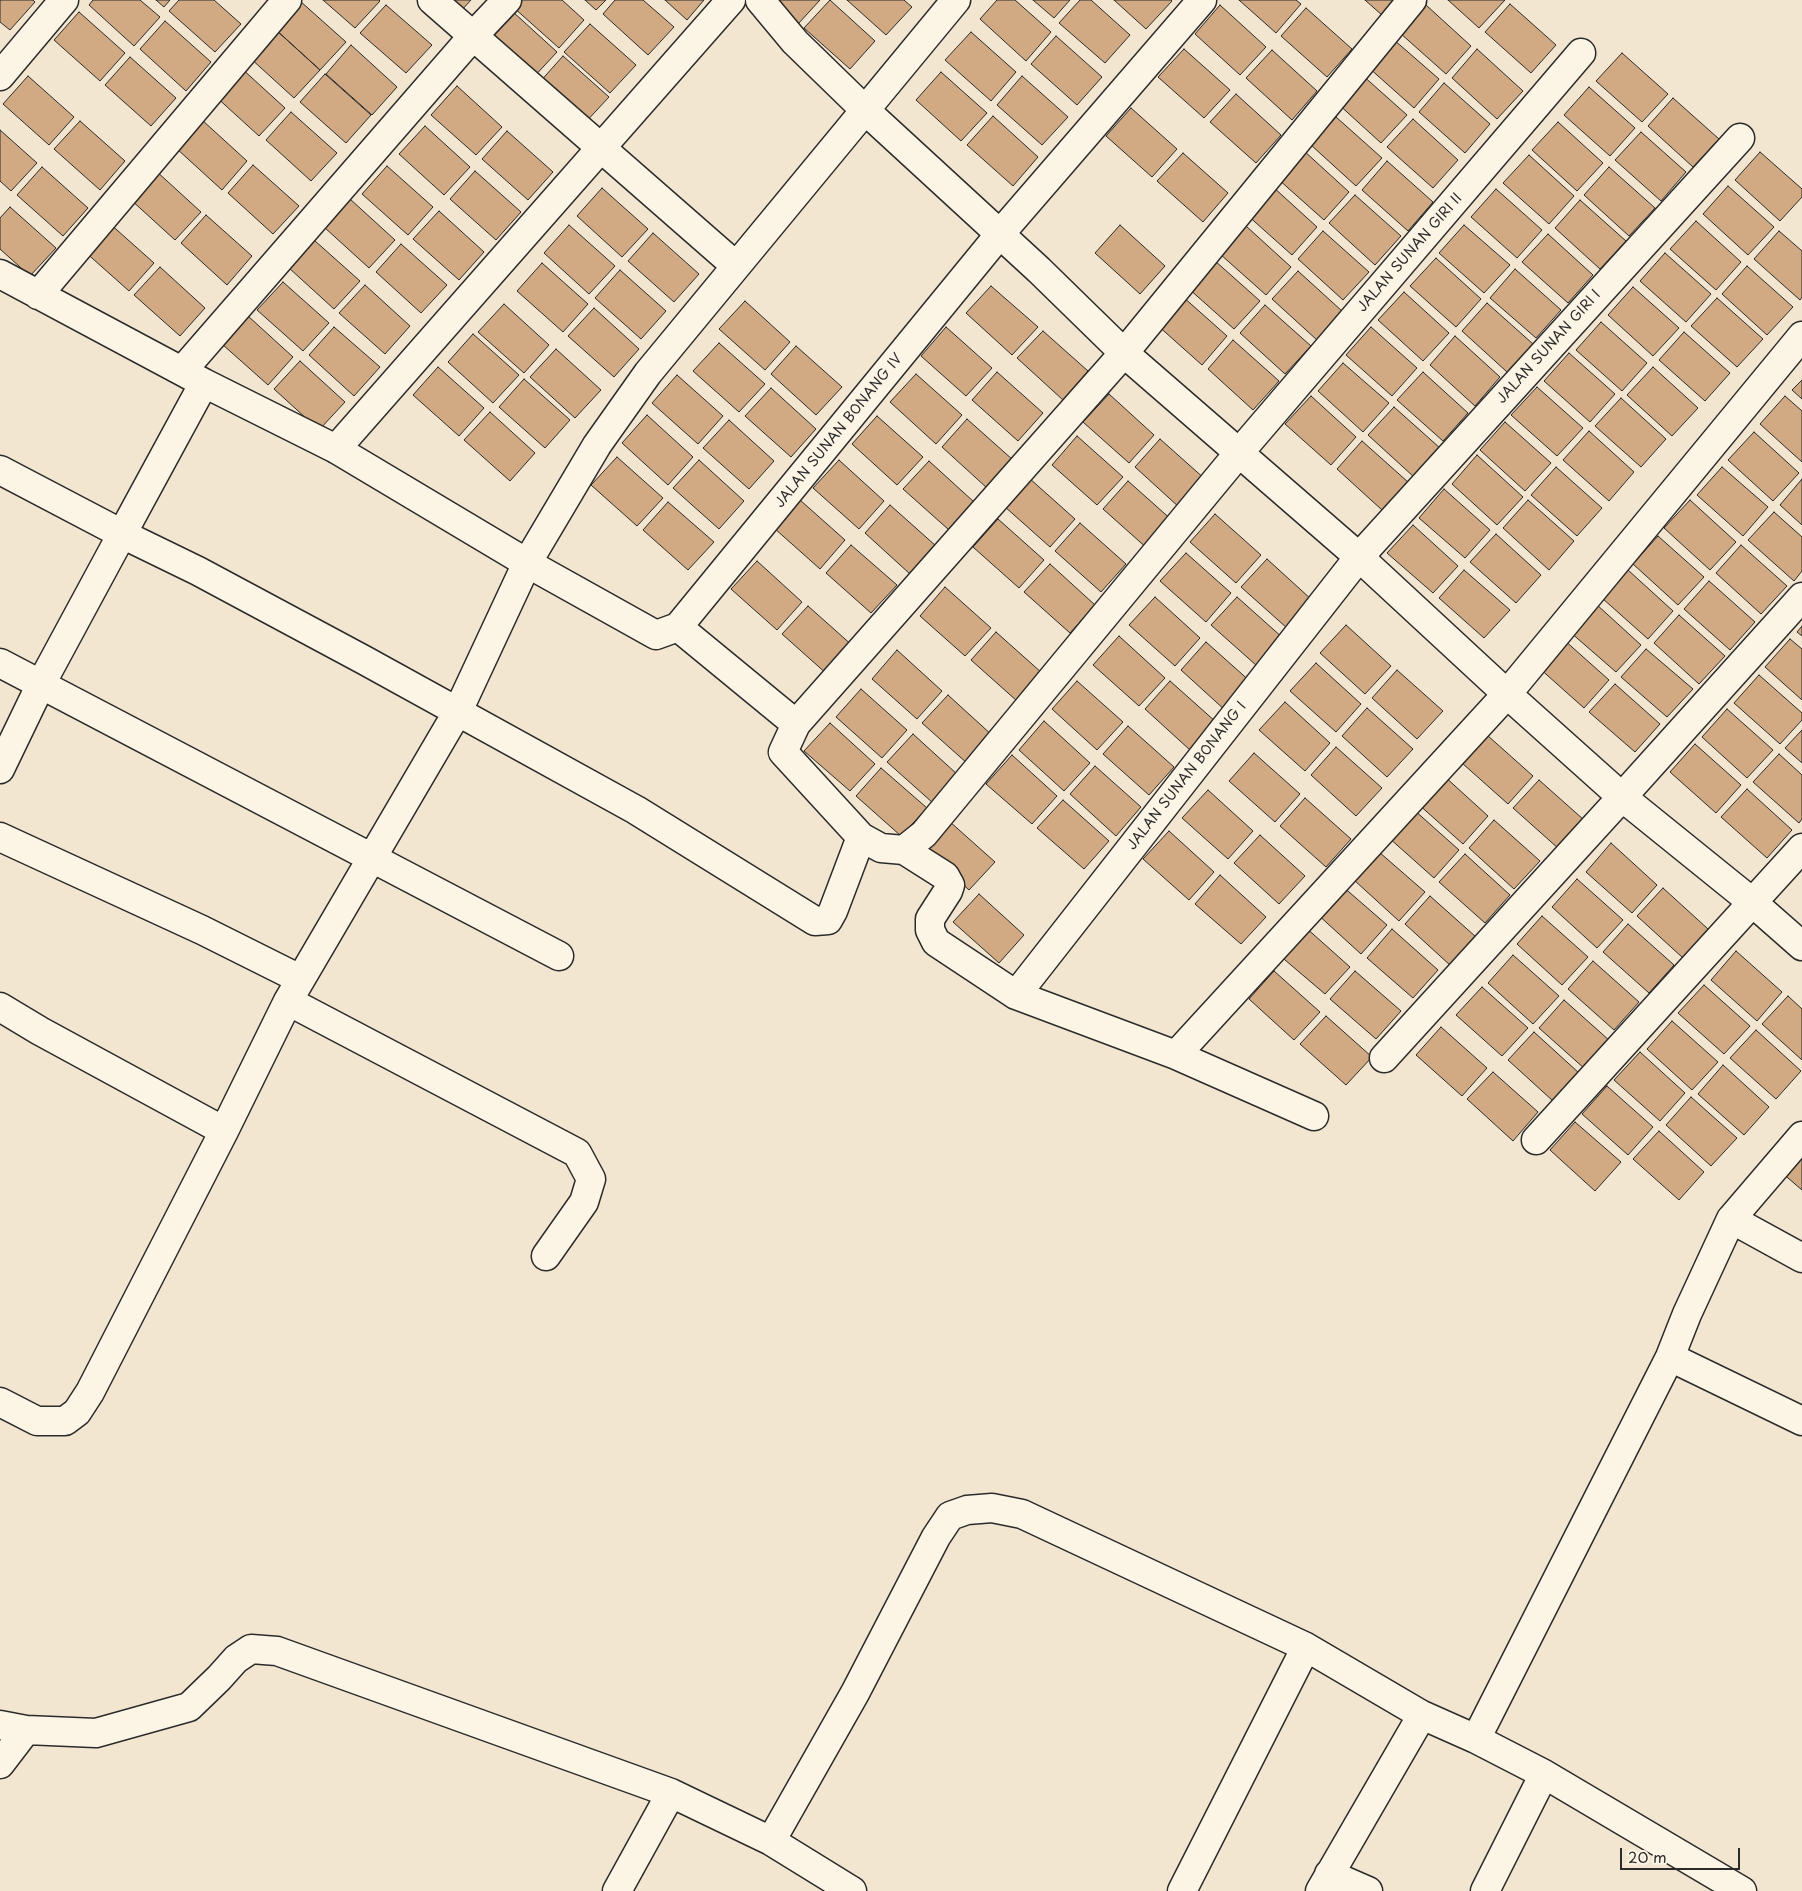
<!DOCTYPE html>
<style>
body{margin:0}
#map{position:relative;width:1802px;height:1891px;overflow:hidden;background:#f3e6d1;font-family:"Playpen Sans",sans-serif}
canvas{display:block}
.scale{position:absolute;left:1620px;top:1848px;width:120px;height:22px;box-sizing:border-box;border:2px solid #2b2b2b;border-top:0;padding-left:6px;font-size:15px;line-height:18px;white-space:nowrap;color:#2b2b2b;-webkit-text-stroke:4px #fcf5e5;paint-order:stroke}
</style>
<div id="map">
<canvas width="1802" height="1891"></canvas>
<div class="scale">20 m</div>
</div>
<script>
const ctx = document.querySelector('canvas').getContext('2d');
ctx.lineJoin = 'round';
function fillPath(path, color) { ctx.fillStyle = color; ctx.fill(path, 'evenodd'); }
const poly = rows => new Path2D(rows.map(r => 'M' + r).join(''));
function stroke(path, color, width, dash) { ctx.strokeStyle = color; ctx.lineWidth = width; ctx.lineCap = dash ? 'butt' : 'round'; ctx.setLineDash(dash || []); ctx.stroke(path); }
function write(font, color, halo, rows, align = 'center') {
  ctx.font = font + ' "Playpen Sans",sans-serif'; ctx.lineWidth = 4; ctx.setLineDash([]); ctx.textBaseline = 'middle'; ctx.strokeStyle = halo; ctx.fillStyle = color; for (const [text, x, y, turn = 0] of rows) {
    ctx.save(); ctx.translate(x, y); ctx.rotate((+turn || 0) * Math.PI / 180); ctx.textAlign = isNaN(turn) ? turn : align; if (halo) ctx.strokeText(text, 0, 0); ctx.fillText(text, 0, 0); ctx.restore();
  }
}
const building = poly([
 [0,0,33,0,35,2,10,30,0,22,0,0],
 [93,0,140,0,160,17,134,46,89,5,93,0],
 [156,0,170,0,164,7,156,0],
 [179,0,214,0,241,24,215,52,169,11,179,0],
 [323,0,379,0,380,1,355,28,323,0],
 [446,0,471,0,460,12,446,0],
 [520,0,562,0,584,20,559,48,513,7,520,0],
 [585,0,606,0,596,10,585,0],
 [615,0,643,0,674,27,648,55,603,14,615,0],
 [665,0,704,0,687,20,665,0],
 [772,0,820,0,798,24,772,0],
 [830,0,875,41,850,69,804,28,830,0],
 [847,0,904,0,912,7,886,35,847,0],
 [997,0,1015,0,1051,32,1026,61,980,19,997,0],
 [1033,0,1070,0,1054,18,1033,0],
 [1080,0,1091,0,1130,35,1105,63,1059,23,1080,0],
 [1114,0,1171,0,1172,1,1146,29,1114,0],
 [1239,0,1296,0,1301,4,1276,33,1239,0],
 [1365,0,1398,0,1383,16,1365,0],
 [1448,0,1505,0,1479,28,1448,0],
 [300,1,346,42,320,70,275,29,300,1],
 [1510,4,1556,45,1531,73,1485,32,1510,4],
 [386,5,432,45,406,73,360,33,386,5],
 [1220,5,1266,47,1240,75,1195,34,1220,5],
 [1426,5,1471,46,1446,74,1400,33,1426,5],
 [1306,8,1352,49,1327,77,1281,36,1306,8],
 [512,11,557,52,531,80,486,39,512,11],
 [79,12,125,53,100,81,54,40,79,12],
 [165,21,211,62,186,91,140,49,165,21],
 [590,24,636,65,610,93,564,52,590,24],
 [275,29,320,70,294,98,249,57,275,29],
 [971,32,1016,72,991,101,945,60,971,32],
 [1056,36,1102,77,1077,105,1031,64,1056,36],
 [1393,39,1439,79,1414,108,1368,67,1393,39],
 [351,45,397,87,372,115,326,74,351,45],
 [1184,49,1230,90,1204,118,1158,77,1184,49],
 [1477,49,1523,91,1497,119,1452,78,1477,49],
 [1272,50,1317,91,1292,120,1246,78,1272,50],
 [1622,53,1668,94,1642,122,1596,81,1622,53],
 [563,56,609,97,583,125,538,84,563,56],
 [130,57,176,98,151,126,105,85,130,57],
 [240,67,285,108,259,136,214,95,240,67],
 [941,72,987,113,961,141,916,100,941,72],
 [325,74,371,115,346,143,300,102,325,74],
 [1361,74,1407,115,1381,143,1336,102,1361,74],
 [28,76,74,117,49,145,3,104,28,76],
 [1022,76,1068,117,1042,145,997,105,1022,76],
 [1444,83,1490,124,1465,153,1419,112,1444,83],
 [457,86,502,127,476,155,431,115,457,86],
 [1589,87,1635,128,1610,156,1564,115,1589,87],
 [1236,94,1281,135,1256,163,1210,122,1236,94],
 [1673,98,1719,139,1693,167,1648,126,1673,98],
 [1131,108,1177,149,1152,177,1106,136,1131,108],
 [291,112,337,153,311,181,266,140,291,112],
 [993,116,1038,157,1013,186,967,145,993,116],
 [1336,117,1382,158,1356,186,1311,145,1336,117],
 [1413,119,1458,160,1433,188,1387,147,1413,119],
 [202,120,247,161,222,190,176,148,202,120],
 [80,121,125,161,100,190,54,149,80,121],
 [1558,122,1603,163,1577,191,1532,150,1558,122],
 [425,126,470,167,444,195,399,154,425,126],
 [0,130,37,163,11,191,0,181,0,130],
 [507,131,553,172,528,200,482,159,507,131],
 [1641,132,1686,172,1661,201,1615,160,1641,132],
 [1303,150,1349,192,1324,220,1278,179,1303,150],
 [1760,152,1802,189,1802,197,1780,221,1735,180,1760,152],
 [1183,153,1228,193,1203,222,1157,181,1183,153],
 [1529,155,1574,196,1549,224,1503,183,1529,155],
 [1387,161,1433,202,1408,231,1362,190,1387,161],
 [253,165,299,206,273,234,228,193,253,165],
 [387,166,433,207,408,235,362,194,387,166],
 [42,167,88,208,63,236,17,195,42,167],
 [1609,167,1655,208,1629,236,1584,195,1609,167],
 [155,170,201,212,175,240,130,199,155,170],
 [475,171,521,212,496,240,450,199,475,171],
 [1272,186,1317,227,1292,255,1246,214,1272,186],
 [1728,186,1774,227,1748,255,1703,214,1728,186],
 [602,188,648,229,622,257,577,216,602,188],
 [1496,189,1542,230,1517,258,1471,217,1496,189],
 [1355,195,1401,236,1375,265,1329,223,1355,195],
 [350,199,395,240,369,268,324,227,350,199],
 [1580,200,1626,241,1600,269,1555,228,1580,200],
 [10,207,56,248,30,276,0,249,0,218,10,207],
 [439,211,484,252,459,280,413,239,439,211],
 [206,215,252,256,227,285,181,243,206,215],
 [1696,221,1741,262,1716,290,1670,249,1696,221],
 [108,222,154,263,129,291,83,250,108,222],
 [569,225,615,266,589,294,544,253,569,225],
 [1120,225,1165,266,1140,294,1095,253,1120,225],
 [1464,225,1510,265,1484,293,1439,253,1464,225],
 [1246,226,1291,267,1266,295,1220,254,1246,226],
 [1323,231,1369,272,1343,300,1298,259,1323,231],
 [1779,231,1802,251,1802,297,1800,300,1754,259,1779,231],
 [653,233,699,274,674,302,628,261,653,233],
 [1548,234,1593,275,1568,303,1522,262,1548,234],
 [314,240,360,281,334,309,289,268,314,240],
 [401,244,447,285,421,313,376,272,401,244],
 [1665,253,1711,294,1686,322,1640,281,1665,253],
 [1436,258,1481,299,1456,327,1410,286,1436,258],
 [1214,260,1260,301,1234,329,1188,288,1214,260],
 [542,263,588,304,563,332,517,291,542,263],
 [1747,266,1793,307,1767,335,1722,294,1747,266],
 [160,267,205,308,180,336,134,295,160,267],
 [1515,269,1561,310,1536,338,1490,298,1515,269],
 [620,270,666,311,641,339,595,298,620,270],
 [1298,271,1343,312,1317,340,1272,299,1298,271],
 [283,282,329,323,303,351,257,310,283,282],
 [365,285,410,326,385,354,339,313,365,285],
 [991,286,1038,327,1012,355,966,313,991,286],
 [1633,287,1679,328,1653,356,1608,315,1633,287],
 [1404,292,1449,333,1423,361,1378,320,1404,292],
 [1182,296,1227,336,1202,365,1156,324,1182,296],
 [1717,298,1763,339,1737,367,1691,326,1717,298],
 [745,301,790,342,765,370,719,329,745,301],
 [1487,303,1533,344,1507,372,1462,331,1487,303],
 [504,304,549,345,524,373,478,332,504,304],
 [1265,305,1311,346,1285,374,1240,333,1265,305],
 [594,308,639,349,614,377,568,336,594,308],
 [248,316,293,357,268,385,222,344,248,316],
 [1601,322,1647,363,1622,391,1576,350,1601,322],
 [334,327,380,367,354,396,309,355,334,327],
 [946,327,992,368,966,396,921,356,946,327],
 [1371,327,1417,368,1392,396,1346,355,1371,327],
 [1043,331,1088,371,1063,400,1017,358,1043,331],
 [1684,332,1730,373,1705,401,1659,360,1684,332],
 [473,334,519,375,493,403,448,362,473,334],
 [1455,336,1500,377,1475,406,1430,365,1455,336],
 [1233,340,1279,381,1253,410,1208,369,1233,340],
 [719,343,765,384,739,412,693,371,719,343],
 [796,346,842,387,816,415,771,374,796,346],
 [556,349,601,390,575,418,530,377,556,349],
 [1569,353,1615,394,1590,422,1544,381,1569,353],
 [300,361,345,402,319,430,274,389,300,361],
 [1343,363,1389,403,1363,432,1318,391,1343,363],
 [438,367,484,408,459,436,413,395,438,367],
 [1653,367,1698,408,1672,436,1627,395,1653,367],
 [997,372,1043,413,1018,441,972,400,997,372],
 [1423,372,1468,413,1443,441,1397,400,1423,372],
 [916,374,962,415,936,444,890,402,916,374],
 [677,375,723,416,698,444,652,403,677,375],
 [524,379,570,420,545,448,499,407,524,379],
 [1802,380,1802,399,1792,390,1802,380],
 [1537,387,1583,428,1557,456,1511,415,1537,387],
 [771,388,816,429,791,457,745,416,771,388],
 [1109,394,1154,435,1129,463,1083,422,1109,394],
 [1311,396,1356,437,1331,465,1285,424,1311,396],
 [1785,396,1802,411,1802,462,1760,424,1785,396],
 [1621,398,1666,439,1641,467,1595,426,1621,398],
 [1394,407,1440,448,1414,477,1368,435,1394,407],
 [490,412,535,453,510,481,464,440,490,412],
 [647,415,693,457,668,485,622,443,647,415],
 [877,416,923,457,897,485,852,444,877,416],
 [967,419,1013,460,987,488,942,447,967,419],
 [729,420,774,461,749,489,703,448,729,420],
 [1505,422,1551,463,1525,491,1480,450,1505,422],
 [1589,431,1634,472,1609,501,1563,460,1589,431],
 [1754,432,1799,473,1773,501,1728,460,1754,432],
 [1077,436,1123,477,1097,505,1052,465,1077,436],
 [1160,439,1206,480,1180,508,1135,467,1160,439],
 [1362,441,1408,482,1382,510,1337,469,1362,441],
 [1477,455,1523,497,1497,525,1452,484,1477,455],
 [617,457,663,498,637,526,591,485,617,457],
 [699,460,744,501,719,529,673,488,699,460],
 [839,460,884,501,859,529,813,488,839,460],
 [929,461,974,502,949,530,903,489,929,461],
 [1556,467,1602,508,1577,536,1531,495,1556,467],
 [1722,467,1768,507,1743,536,1697,495,1722,467],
 [1029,478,1075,519,1050,547,1004,506,1029,478],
 [1802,479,1802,525,1780,505,1802,479],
 [1128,481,1174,522,1149,550,1103,509,1128,481],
 [1444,489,1490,530,1465,558,1419,518,1444,489],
 [800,500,845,540,820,569,774,528,800,500],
 [1528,500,1574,541,1549,570,1503,528,1528,500],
 [1690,500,1736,542,1710,570,1664,528,1690,500],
 [668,502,714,542,688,570,643,530,668,502],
 [890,505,936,546,910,574,865,533,890,505],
 [1774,512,1802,537,1802,571,1794,581,1748,540,1774,512],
 [1215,514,1261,555,1236,583,1190,542,1215,514],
 [998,519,1044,560,1019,588,973,547,998,519],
 [1080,523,1126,564,1101,592,1055,551,1080,523],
 [1413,525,1458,566,1433,593,1387,553,1413,525],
 [1496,534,1541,575,1516,603,1470,562,1496,534],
 [1658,536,1704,577,1678,605,1633,564,1658,536],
 [851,545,897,585,871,613,826,573,851,545],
 [1741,545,1787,586,1761,614,1716,573,1741,545],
 [1186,553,1231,593,1206,622,1160,581,1186,553],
 [1267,559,1312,600,1287,628,1241,587,1267,559],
 [757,561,802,602,777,630,731,589,757,561],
 [1050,564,1095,605,1070,633,1024,592,1050,564],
 [1464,570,1510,610,1484,638,1439,598,1464,570],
 [1628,570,1673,611,1648,639,1602,598,1628,570],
 [1709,581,1755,622,1730,650,1684,609,1709,581],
 [945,587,991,628,965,656,920,616,945,587],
 [1155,597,1200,638,1175,666,1129,625,1155,597],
 [1237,597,1283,638,1257,666,1211,625,1237,597],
 [1596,604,1641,645,1616,672,1570,632,1596,604],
 [808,606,854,647,828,675,782,634,808,606],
 [1679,615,1725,656,1699,684,1654,643,1679,615],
 [1346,625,1391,666,1365,694,1320,653,1346,625],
 [1802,626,1802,636,1797,632,1802,626],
 [996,632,1042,673,1017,701,971,660,996,632],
 [1119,636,1165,678,1139,706,1093,665,1119,636],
 [1563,639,1609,680,1584,708,1538,667,1563,639],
 [1790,639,1802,649,1802,700,1765,667,1790,639],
 [1206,642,1252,683,1226,711,1181,670,1206,642],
 [1646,649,1693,689,1667,717,1621,677,1646,649],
 [897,650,942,691,917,719,872,679,897,650],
 [1316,663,1361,704,1336,732,1290,691,1316,663],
 [1397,670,1443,711,1417,739,1372,698,1397,670],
 [1759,675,1802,713,1802,720,1780,744,1734,703,1759,675],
 [1077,681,1123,722,1097,750,1052,709,1077,681],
 [1170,681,1216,722,1190,750,1145,709,1170,681],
 [1615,684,1660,724,1635,752,1589,712,1615,684],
 [861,689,907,730,882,758,836,717,861,689],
 [948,695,993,736,968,764,922,723,948,695],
 [1285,702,1330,743,1305,771,1259,730,1285,702],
 [1367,708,1413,749,1387,777,1342,736,1367,708],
 [1727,709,1773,750,1747,778,1702,737,1727,709],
 [1044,721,1090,763,1064,791,1019,750,1044,721],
 [830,723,875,764,850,791,804,751,830,723],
 [1128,726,1174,767,1149,795,1103,754,1128,726],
 [1802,730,1802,763,1785,748,1802,730],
 [913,734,958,775,933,803,887,762,913,734],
 [1487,735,1533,776,1508,804,1462,763,1487,735],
 [1695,744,1741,785,1716,813,1670,772,1695,744],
 [1336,747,1382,788,1356,816,1311,775,1336,747],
 [1254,753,1300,794,1275,822,1229,781,1254,753],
 [1779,754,1802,775,1802,819,1799,823,1753,782,1779,754],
 [1012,755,1057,796,1032,824,986,784,1012,755],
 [1095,766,1141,807,1116,836,1070,794,1095,766],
 [881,768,927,808,901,836,856,796,881,768],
 [1443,775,1488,816,1463,844,1417,803,1443,775],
 [1539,780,1584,820,1559,849,1513,808,1539,780],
 [1747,789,1792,830,1767,858,1721,817,1747,789],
 [1208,790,1253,831,1228,859,1182,818,1208,790],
 [1305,798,1351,839,1326,867,1280,826,1305,798],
 [1063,800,1109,841,1084,869,1037,828,1063,800],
 [1413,809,1459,850,1434,878,1388,837,1413,809],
 [1494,820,1540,861,1514,889,1469,848,1494,820],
 [949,821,995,862,969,890,924,849,949,821],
 [1169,831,1214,872,1189,900,1143,859,1169,831],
 [1260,835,1305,876,1279,904,1234,863,1260,835],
 [1611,843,1657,885,1632,913,1586,872,1611,843],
 [1379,852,1425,892,1399,921,1354,880,1379,852],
 [1465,854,1510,895,1485,923,1439,882,1465,854],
 [1220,875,1266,917,1241,944,1195,904,1220,875],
 [1577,879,1623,920,1597,948,1552,907,1577,879],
 [1341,885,1387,925,1361,954,1316,913,1341,885],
 [1663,888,1708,929,1683,958,1637,916,1663,888],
 [979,894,1024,935,999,963,953,922,979,894],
 [1430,896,1476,937,1451,966,1405,924,1430,896],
 [1542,916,1588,957,1562,985,1517,944,1542,916],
 [1628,924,1674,965,1649,993,1603,952,1628,924],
 [1304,926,1350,967,1325,994,1278,954,1304,926],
 [1392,929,1438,970,1413,998,1367,958,1392,929],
 [1736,951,1782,992,1757,1021,1711,980,1736,951],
 [1513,955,1559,996,1533,1024,1488,983,1513,955],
 [1593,961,1639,1002,1614,1030,1568,989,1593,961],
 [1274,971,1320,1012,1294,1040,1249,999,1274,971],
 [1355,971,1401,1011,1376,1039,1330,999,1355,971],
 [1704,985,1750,1026,1724,1054,1678,1013,1704,985],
 [1482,987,1528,1028,1502,1056,1456,1015,1482,987],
 [1788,996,1802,1009,1802,1060,1762,1024,1788,996],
 [1564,1000,1610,1041,1585,1069,1539,1028,1564,1000],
 [1326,1016,1372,1057,1346,1085,1300,1044,1326,1016],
 [1672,1021,1718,1062,1692,1090,1647,1049,1672,1021],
 [1441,1027,1487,1068,1462,1096,1416,1055,1441,1027],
 [1756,1030,1801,1071,1776,1099,1730,1058,1756,1030],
 [1534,1032,1579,1073,1553,1101,1508,1060,1534,1032],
 [1640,1052,1685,1093,1660,1121,1614,1080,1640,1052],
 [1723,1065,1769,1107,1744,1135,1698,1094,1723,1065],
 [1493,1072,1538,1112,1513,1141,1467,1099,1493,1072],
 [1607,1086,1653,1127,1628,1155,1582,1114,1607,1086],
 [1691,1097,1737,1138,1711,1166,1666,1125,1691,1097],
 [1575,1122,1621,1162,1595,1191,1550,1150,1575,1122],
 [1659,1131,1704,1172,1679,1200,1633,1159,1659,1131],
 [1802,1148,1802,1190,1781,1172,1802,1148]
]);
fillPath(building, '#d1aa83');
stroke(building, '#2b2b2b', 1);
const minor = poly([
 [432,0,736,266],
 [760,0,795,42,866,111,1039,270,1124,353,1359,557,1507,694,1622,797,1752,902,1802,946],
 [0,76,64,0],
 [0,274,204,383,336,449,527,563,656,635,678,627,796,724],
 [38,295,287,0],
 [182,371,473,36,507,0],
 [204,383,122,534,198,571,364,660,636,810,815,921,828,920,833,911,861,837,881,848,904,850,924,834,1238,454,1581,53],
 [336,449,731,0],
 [0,470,122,534,41,684,0,769],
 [678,627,999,235,1202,0],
 [0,663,559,956],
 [0,837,202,930,300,979],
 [861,837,783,752,796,724,1124,353,1412,0],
 [904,850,945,876,950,885,948,891,930,919,930,930,936,942,1016,995,1176,1055,1314,1116],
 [1016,995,1359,557,1740,138],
 [288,1001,577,1153,591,1179,584,1202,546,1256],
 [0,1007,40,1031,224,1131],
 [1176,1055,1507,694,1802,336],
 [1384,1058,1622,797,1802,597],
 [1802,1136,1731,1219,1802,1258],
 [1536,1140,1802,848],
 [1670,1357,1802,1421],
 [0,1402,37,1421,65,1421,77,1412,90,1392,224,1131,288,1001,458,711,527,563,597,445,648,373,956,0],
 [0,1725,26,1730,96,1733,189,1707,219,1678,236,1659,251,1649,277,1651,671,1793,771,1841,855,1693,936,1537,950,1516,967,1510,992,1508,1022,1514,1306,1647,1422,1715,1476,1739,1544,1774,1742,1891],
 [1476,1739,1670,1357,1687,1314,1731,1219],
 [0,1764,26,1730],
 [771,1841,852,1891],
 [1329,1874,1368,1891],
 [617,1891,671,1793],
 [1182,1891,1306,1647],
 [1320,1891,1422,1715],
 [1485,1891,1544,1774]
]);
stroke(minor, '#2b2b2b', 31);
stroke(minor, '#fcf5e5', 28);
write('14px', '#2b2b2b', '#fcf5e5', [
 ["JALAN SUNAN GIRI II",1410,253,-49],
 ["JALAN SUNAN GIRI I",1549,347,-48],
 ["JALAN SUNAN BONANG IV",839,431,-51],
 ["JALAN SUNAN BONANG I",1187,776,-52]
]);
</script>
